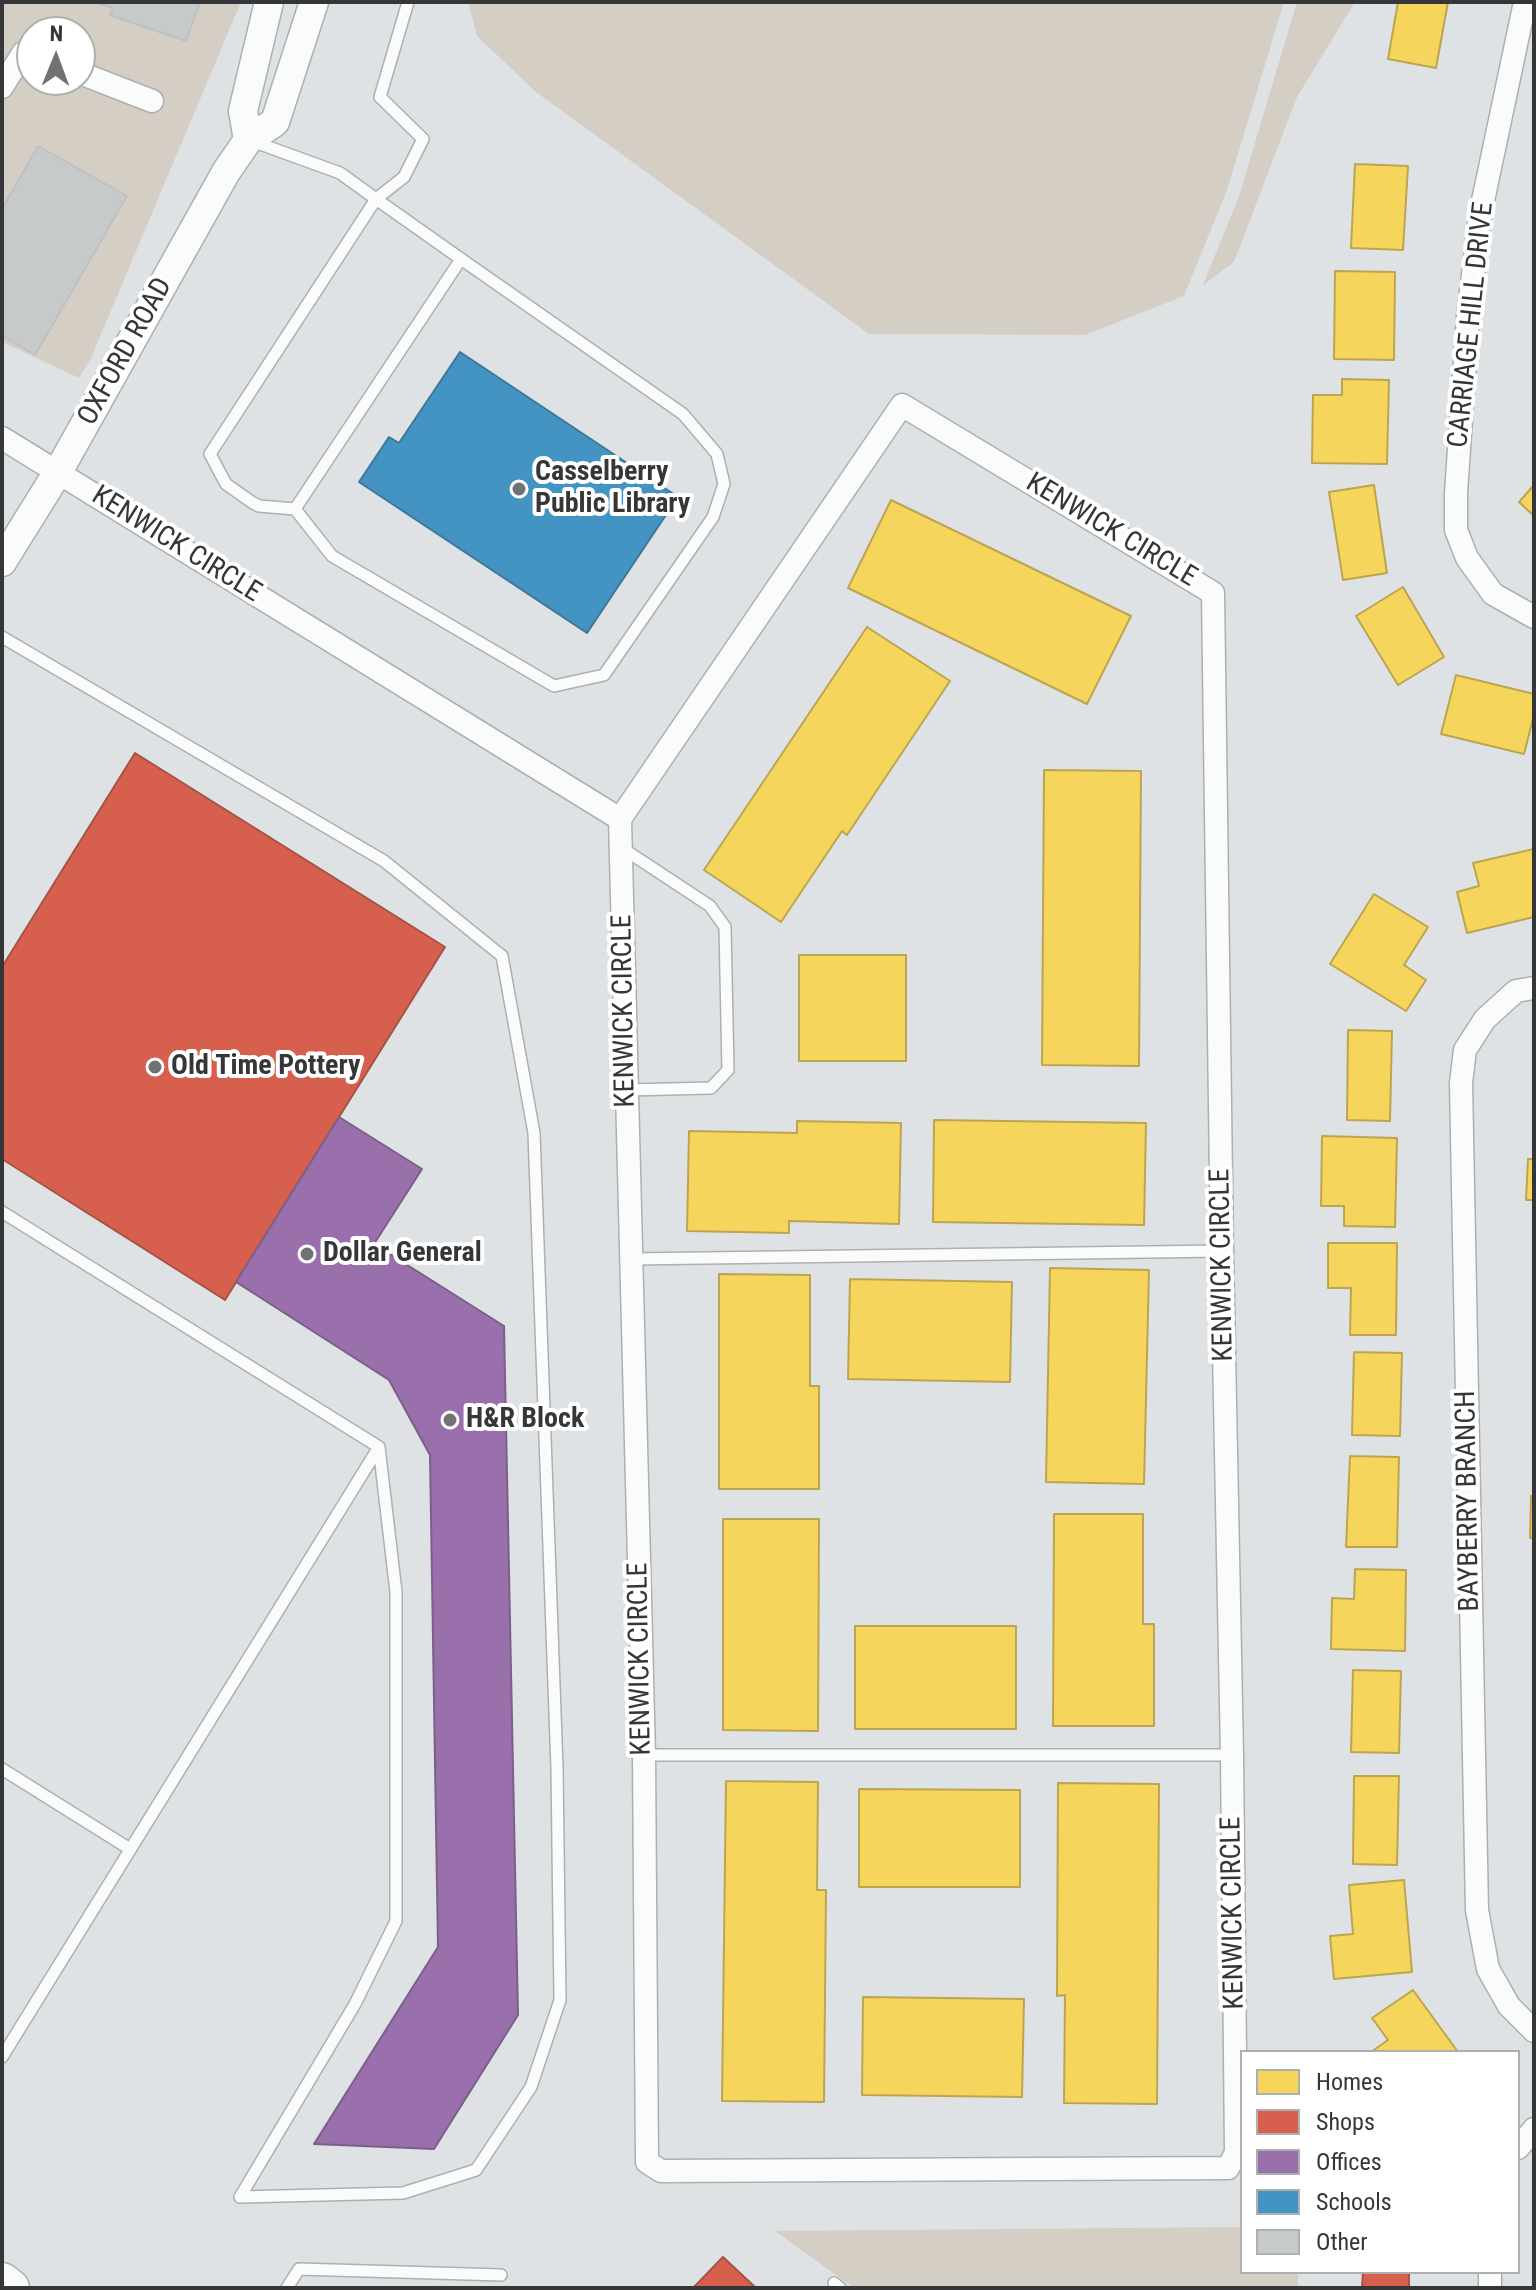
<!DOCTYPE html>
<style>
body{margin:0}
#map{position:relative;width:1536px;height:2290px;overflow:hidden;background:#dfe2e4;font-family:"Roboto Condensed",sans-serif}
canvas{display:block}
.frame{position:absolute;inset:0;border:4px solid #343637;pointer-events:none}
.legend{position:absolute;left:1240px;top:2050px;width:280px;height:224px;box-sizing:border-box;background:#fff;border:2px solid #aeafaf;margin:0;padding:10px 14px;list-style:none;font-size:24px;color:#343637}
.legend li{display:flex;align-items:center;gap:16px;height:40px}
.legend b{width:40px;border:2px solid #aeafaf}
.north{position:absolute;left:16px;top:16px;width:80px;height:80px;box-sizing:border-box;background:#fff;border:2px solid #aeafaf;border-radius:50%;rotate:1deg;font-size:22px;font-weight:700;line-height:32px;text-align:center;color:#343637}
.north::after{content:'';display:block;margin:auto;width:28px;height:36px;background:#707274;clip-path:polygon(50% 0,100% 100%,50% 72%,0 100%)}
</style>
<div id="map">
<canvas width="1536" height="2290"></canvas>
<div class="frame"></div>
<ul class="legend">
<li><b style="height:22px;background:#f6d55c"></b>Homes</li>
<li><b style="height:22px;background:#d6604d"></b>Shops</li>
<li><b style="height:22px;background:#9970ab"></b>Offices</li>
<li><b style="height:22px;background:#4393c3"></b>Schools</li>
<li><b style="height:22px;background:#c7cacb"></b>Other</li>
</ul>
<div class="north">N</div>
</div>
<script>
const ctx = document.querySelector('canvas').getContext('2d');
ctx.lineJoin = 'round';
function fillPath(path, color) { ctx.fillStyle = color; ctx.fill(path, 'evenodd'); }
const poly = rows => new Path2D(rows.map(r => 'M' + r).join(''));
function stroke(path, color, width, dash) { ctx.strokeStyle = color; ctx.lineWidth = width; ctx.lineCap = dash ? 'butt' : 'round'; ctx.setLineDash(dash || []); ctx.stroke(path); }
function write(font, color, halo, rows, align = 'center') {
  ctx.font = font + ' "Roboto Condensed",sans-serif'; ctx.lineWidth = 8; ctx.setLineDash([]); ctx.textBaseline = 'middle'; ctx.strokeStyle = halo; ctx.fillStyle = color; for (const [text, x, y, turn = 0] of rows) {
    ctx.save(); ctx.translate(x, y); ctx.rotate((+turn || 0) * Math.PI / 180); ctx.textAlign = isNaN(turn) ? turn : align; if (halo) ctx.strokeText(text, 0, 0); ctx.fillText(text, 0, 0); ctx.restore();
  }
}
fillPath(poly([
 [2,2,241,2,91,358,79,378,2,342],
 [32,32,80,32,80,80,32,80],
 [468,2,1284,2,1227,190,1184,296,1085,335,869,334,536,92,477,36],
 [1297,2,1355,2,1297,97,1234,262,1203,285,1239,196],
 [1242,2227,1242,2272,1298,2272,1298,2288,854,2288,775,2231]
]), '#d5cec5');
const homes = poly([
 [1398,2,1448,2,1436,68,1388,59,1398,2],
 [1355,164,1408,166,1403,250,1351,248,1355,164],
 [1335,271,1395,272,1394,360,1334,359,1335,271],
 [1342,379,1389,380,1387,464,1312,463,1313,395,1342,395,1342,379],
 [1374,485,1387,573,1343,580,1329,492,1374,485],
 [1534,485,1534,516,1519,502,1534,485],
 [891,500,1131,616,1087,704,848,588,891,500],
 [1403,587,1444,657,1398,685,1356,616,1403,587],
 [867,627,950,681,847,835,842,831,781,922,704,870,867,627],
 [1456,675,1534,694,1534,715,1524,754,1441,734,1456,675],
 [1044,770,1141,771,1139,1066,1042,1065,1044,770],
 [1534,849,1534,917,1467,933,1457,892,1479,886,1473,863,1534,849],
 [1374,894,1428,927,1404,965,1426,980,1406,1011,1330,964,1374,894],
 [799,955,906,955,906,1061,799,1061,799,955],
 [1348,1030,1392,1031,1390,1121,1347,1120,1348,1030],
 [934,1120,1146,1123,1144,1225,933,1222,934,1120],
 [797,1121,901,1123,899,1224,789,1221,789,1233,687,1231,689,1131,797,1133,797,1121],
 [1322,1136,1397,1138,1395,1227,1344,1226,1344,1206,1321,1206,1322,1136],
 [1528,1159,1534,1159,1534,1200,1526,1200,1528,1159],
 [1328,1243,1397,1243,1396,1335,1350,1335,1351,1288,1328,1288,1328,1243],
 [1050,1268,1149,1270,1144,1484,1046,1482,1050,1268],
 [719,1274,810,1275,810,1386,819,1386,819,1489,719,1489,719,1274],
 [850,1279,1012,1282,1010,1382,848,1379,850,1279],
 [1354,1352,1402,1353,1400,1436,1352,1435,1354,1352],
 [1350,1456,1399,1457,1397,1547,1346,1547,1350,1456],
 [1531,1496,1534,1496,1534,1538,1530,1538,1531,1496],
 [1054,1514,1143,1514,1143,1624,1154,1624,1154,1726,1053,1726,1054,1514],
 [723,1519,819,1519,818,1731,723,1730,723,1519],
 [1355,1569,1406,1570,1405,1651,1331,1649,1332,1598,1354,1599,1355,1569],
 [855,1626,1016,1626,1016,1729,855,1729,855,1626],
 [1353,1670,1401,1671,1399,1753,1351,1752,1353,1670],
 [1354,1776,1399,1776,1397,1865,1353,1864,1354,1776],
 [726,1781,818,1782,817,1890,826,1890,824,2102,722,2101,726,1781],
 [1058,1783,1159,1784,1157,2104,1064,2103,1065,1995,1057,1996,1058,1783],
 [859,1789,1020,1790,1020,1887,859,1887,859,1789],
 [1404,1880,1412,1972,1334,1979,1330,1936,1353,1934,1349,1885,1404,1880],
 [1413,1990,1458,2052,1371,2052,1388,2040,1372,2018,1413,1990],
 [863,1997,1024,1999,1022,2097,862,2095,863,1997]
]);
fillPath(homes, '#f6d55c');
stroke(homes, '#bca551', 2);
const shops = poly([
 [135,753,445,947,225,1300,2,1159,2,967,135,753],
 [723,2257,756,2288,693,2288,723,2257],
 [1363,2272,1409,2272,1409,2288,1362,2288,1363,2272]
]);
fillPath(shops, '#d6604d');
stroke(shops, '#a55346', 2);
const offices = poly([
 [339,1117,422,1169,374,1244,504,1326,518,2015,434,2149,314,2144,438,1947,430,1455,389,1380,236,1282,339,1117]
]);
fillPath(offices, '#9970ab');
stroke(offices, '#7b5f88', 2);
const schools = poly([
 [460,352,678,497,587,633,359,482,389,437,399,443,460,352]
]);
fillPath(schools, '#4393c3');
stroke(schools, '#3e7799', 2);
const building = poly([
 [95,2,200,2,186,41,110,15,113,8,95,2],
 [38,146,127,196,35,355,2,336,2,209,38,146]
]);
fillPath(building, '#c7cacb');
stroke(building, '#bfc0c2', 2);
const service = poly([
 [252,141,340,173,376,199,461,259,683,414,717,454,724,484,713,517,604,675,554,686,332,556,295,509,259,506,253,503,226,484,210,454,376,199,404,177,423,139,380,97,408,2],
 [295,509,461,259],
 [2,637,384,861,502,956,534,1133,557,1768,560,2000,531,2087,476,2170,403,2193,240,2197,355,2004,396,1921,396,1592,379,1447],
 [622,848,710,906,725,927,728,1070,711,1088,627,1090],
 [2,1212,379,1447,2,2057],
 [631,1259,1222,1251],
 [644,1755,1232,1755],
 [2,1769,130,1849],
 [834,2283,840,2288],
 [287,2288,299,2269,501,2275]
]);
const minor = poly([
 [1525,2,1480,215,1468,317,1456,493,1456,530,1467,558,1493,594,1534,617],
 [80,73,152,101],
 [2,87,23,53],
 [2,438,620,819,644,1755,647,2162,661,2171,1228,2168,1236,2153,1232,1755,1222,1251,1213,593,902,405,620,819],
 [1534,988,1516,991,1485,1019,1465,1050,1461,1083,1477,1910,1488,1969,1509,2006,1534,2031],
 [1518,2148,1534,2129],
 [1490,2272,1490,2288]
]);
const tertiary = poly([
 [248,140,243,111,269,2],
 [2,562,58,472,226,172,248,140,275,122,314,2]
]);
const primary = poly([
 [2,2281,11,2288]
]);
stroke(service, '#adafb0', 14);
stroke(minor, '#adafb0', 25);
stroke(tertiary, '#adafb0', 31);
stroke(primary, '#adafb0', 39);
stroke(service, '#fafbfb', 11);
stroke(minor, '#fafbfb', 22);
stroke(tertiary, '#fafbfb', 28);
stroke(primary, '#fafbfb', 36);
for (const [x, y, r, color] of [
 [519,489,8,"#707274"],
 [155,1067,8,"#707274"],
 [307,1254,8,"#707274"],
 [450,1420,8,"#707274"]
]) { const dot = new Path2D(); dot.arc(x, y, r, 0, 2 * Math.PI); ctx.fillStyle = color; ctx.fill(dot); stroke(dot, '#fff', 3); }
write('28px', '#343637', '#fff', [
 ["CARRIAGE HILL DRIVE",1472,325,-84],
 ["OXFORD ROAD",126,352,-61],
 ["KENWICK CIRCLE",1111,531,31],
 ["KENWICK CIRCLE",176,545,32],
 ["KENWICK CIRCLE",625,1011,-91],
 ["KENWICK CIRCLE",1223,1265,-91],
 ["BAYBERRY BRANCH",1469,1501,-91],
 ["KENWICK CIRCLE",641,1659,-91],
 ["KENWICK CIRCLE",1234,1913,-91]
]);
write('bold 28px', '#343637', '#fff', [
 ["Casselberry",535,473],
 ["Public Library",535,505],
 ["Old Time Pottery",171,1067],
 ["Dollar General",323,1254],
 ["H&R Block",466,1420]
], 'left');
</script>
